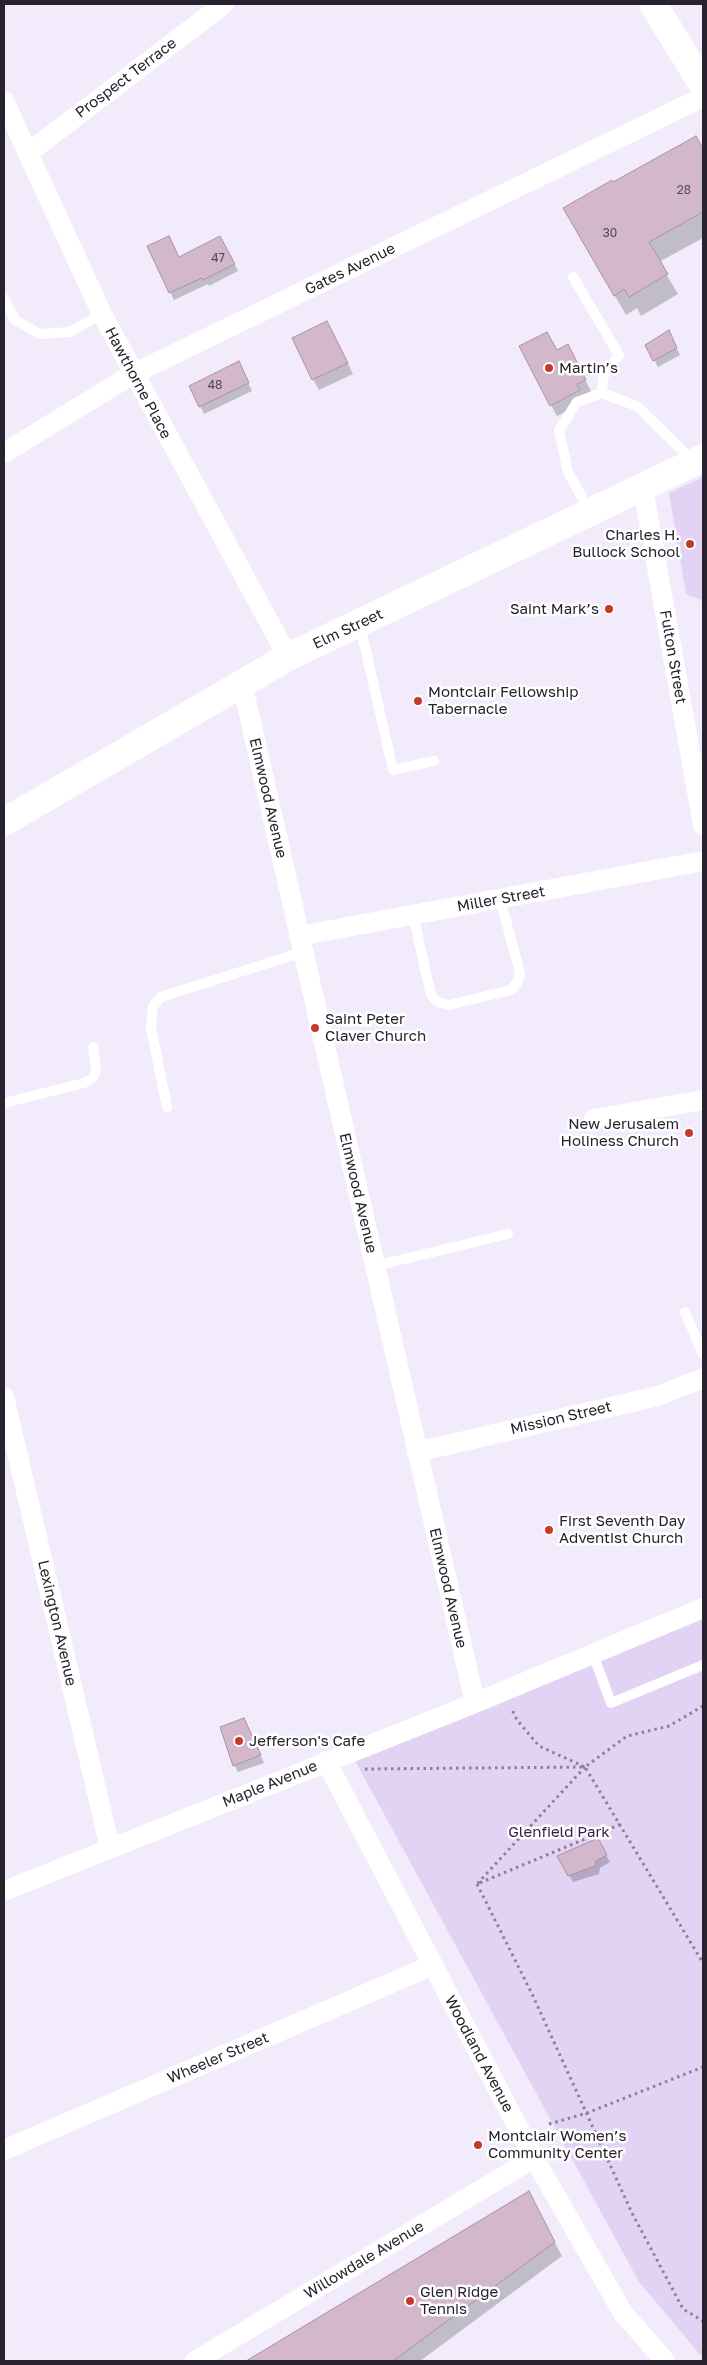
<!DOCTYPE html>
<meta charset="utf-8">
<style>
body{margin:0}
#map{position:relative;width:707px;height:2365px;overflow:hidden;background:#f2ebfc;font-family:"Golos Text",sans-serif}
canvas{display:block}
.frame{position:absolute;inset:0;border:5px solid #27222d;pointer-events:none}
</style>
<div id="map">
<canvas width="707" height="2365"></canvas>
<div class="frame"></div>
</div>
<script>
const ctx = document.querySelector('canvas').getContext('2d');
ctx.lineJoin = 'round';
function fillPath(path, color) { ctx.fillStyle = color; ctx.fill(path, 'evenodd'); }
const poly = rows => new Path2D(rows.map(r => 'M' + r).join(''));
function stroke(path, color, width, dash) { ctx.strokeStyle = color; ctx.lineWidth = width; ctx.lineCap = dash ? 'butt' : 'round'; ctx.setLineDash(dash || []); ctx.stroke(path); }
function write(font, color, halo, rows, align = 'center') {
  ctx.font = font + ' "Golos Text",sans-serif'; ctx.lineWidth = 5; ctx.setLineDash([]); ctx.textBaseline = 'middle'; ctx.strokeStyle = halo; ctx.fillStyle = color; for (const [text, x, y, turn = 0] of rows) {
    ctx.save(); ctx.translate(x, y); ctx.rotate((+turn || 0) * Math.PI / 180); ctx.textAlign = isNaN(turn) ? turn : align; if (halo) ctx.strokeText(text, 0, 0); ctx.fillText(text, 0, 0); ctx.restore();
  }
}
fillPath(poly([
 [703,477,703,601,686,594,669,493],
 [703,1615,703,2358,639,2282,354,1759]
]), '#e2d3f5');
fillPath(poly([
 [695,138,703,151,703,238,659,262,678,294,641,316,637,308,626,315,564,209],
 [224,244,238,271,209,286,208,284,174,300,148,247,179,258],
 [333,333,353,374,319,390,313,379],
 [672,339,680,355,658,367,647,346],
 [557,351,573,356,591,391,582,395,585,402,557,416,551,405],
 [242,370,252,391,204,414,190,386],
 [248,1727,264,1763,238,1772,234,1765],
 [597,1840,610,1862,600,1868,599,1874,573,1882,559,1857],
 [528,2193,562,2256,420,2361,248,2361]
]), '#0003');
const building = poly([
 [696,136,703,149,703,212,649,242,668,274,629,297,624,289,614,296,563,208,612,180,613,182,696,136],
 [169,236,179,257,220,236,235,264,203,280,202,278,169,293,147,246,169,236],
 [327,321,348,363,312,380,292,338,327,321],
 [669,330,677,348,653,361,645,345,669,330],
 [547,332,557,350,568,344,586,380,577,384,580,390,550,406,519,346,547,332],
 [239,361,249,383,199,407,189,386,239,361],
 [244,1718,261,1755,233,1766,220,1727,244,1718],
 [598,1838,607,1855,596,1861,595,1866,568,1876,557,1856,598,1838],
 [529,2191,555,2242,393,2361,246,2361,529,2191]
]);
fillPath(building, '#d3b7ca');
stroke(building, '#ab91a3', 1);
stroke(poly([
 [703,1706,669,1726,627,1736,585,1767,703,1963],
 [585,1767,477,1884,621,1824],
 [365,1769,585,1767,539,1746,517,1720,511,1708],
 [477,1884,533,1996,632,2213,683,2309,703,2321],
 [549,2124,587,2113,703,2067]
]), '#888290', 3, [2.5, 4]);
stroke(poly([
 [573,277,619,355,603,377,602,393],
 [4,299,15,320,40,334,70,332,102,314],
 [590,512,568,472,559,430,577,402,602,393,637,406,694,462],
 [360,625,393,770,434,761],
 [413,915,431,995,438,1002,449,1005,511,990,517,983,520,975,518,965,500,899],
 [4,1103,84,1083,93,1078,96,1070,93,1047],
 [167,1107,151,1028,153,1006,161,997,303,952],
 [375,1266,508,1234],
 [685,1312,703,1354],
 [593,1654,611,1703,703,1665]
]), '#fff', 10);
stroke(poly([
 [4,101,102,314,288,657],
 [28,153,224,4],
 [4,453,133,374,703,97],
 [643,488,703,825],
 [242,683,475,1703],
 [299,936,703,861],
 [594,1119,703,1100],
 [4,1397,110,1848],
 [417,1452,658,1396,703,1378],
 [326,1761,534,2158,623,2313,665,2361],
 [4,1891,475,1703,703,1608],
 [4,2150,433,1965],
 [195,2361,534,2158]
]), '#fff', 20);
stroke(poly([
 [653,4,703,85],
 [4,822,288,657,703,458]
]), '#fff', 28);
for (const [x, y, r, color] of [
 [549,368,5,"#c53928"],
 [690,544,5,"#c53928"],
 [609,609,5,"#c53928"],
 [418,701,5,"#c53928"],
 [315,1028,5,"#c53928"],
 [689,1133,5,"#c53928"],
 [549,1530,5,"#c53928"],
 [239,1741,5,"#c53928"],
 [478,2145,5,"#c53928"],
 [410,2301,5,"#c53928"]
]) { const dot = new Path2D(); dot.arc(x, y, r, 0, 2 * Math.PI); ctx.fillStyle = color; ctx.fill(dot); stroke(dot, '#fff', 2); }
write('12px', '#524754', null, [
 ["28",684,190],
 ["30",610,233],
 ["47",218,258],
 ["48",215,385]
]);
write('15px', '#27222d', '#fff', [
 ["Prospect Terrace",126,78,-37],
 ["Gates Avenue",350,269,-26],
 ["Hawthorne Place",138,383,62],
 ["Elm Street",348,629,-25],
 ["Fulton Street",673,657,80],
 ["Elmwood Avenue",268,798,77],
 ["Miller Street",501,899,-10],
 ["Elmwood Avenue",358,1193,77],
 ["Mission Street",561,1418,-13],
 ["Elmwood Avenue",448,1588,77],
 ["Lexington Avenue",57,1623,77],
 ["Maple Avenue",270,1784,-22],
 ["Woodland Avenue",479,2054,62],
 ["Wheeler Street",218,2058,-23],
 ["Willowdale Avenue",364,2260,-31]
]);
write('15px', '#27222d', '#fff', [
 ["Martin’s",559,368],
 ["Charles H.",680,535,"right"],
 ["Bullock School",680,552,"right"],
 ["Saint Mark’s",599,609,"right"],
 ["Montclair Fellowship",428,692],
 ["Tabernacle",428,709],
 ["Saint Peter",325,1019],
 ["Claver Church",325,1036],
 ["New Jerusalem",679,1124,"right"],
 ["Holiness Church",679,1141,"right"],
 ["First Seventh Day",559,1521],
 ["Adventist Church",559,1538],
 ["Jefferson's Cafe",249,1741],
 ["Montclair Women’s",488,2136],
 ["Community Center",488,2153],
 ["Glen Ridge",420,2292],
 ["Tennis",420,2309]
], 'left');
write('15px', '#351a4e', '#fff', [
 ["Glenfield Park",559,1832]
]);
</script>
